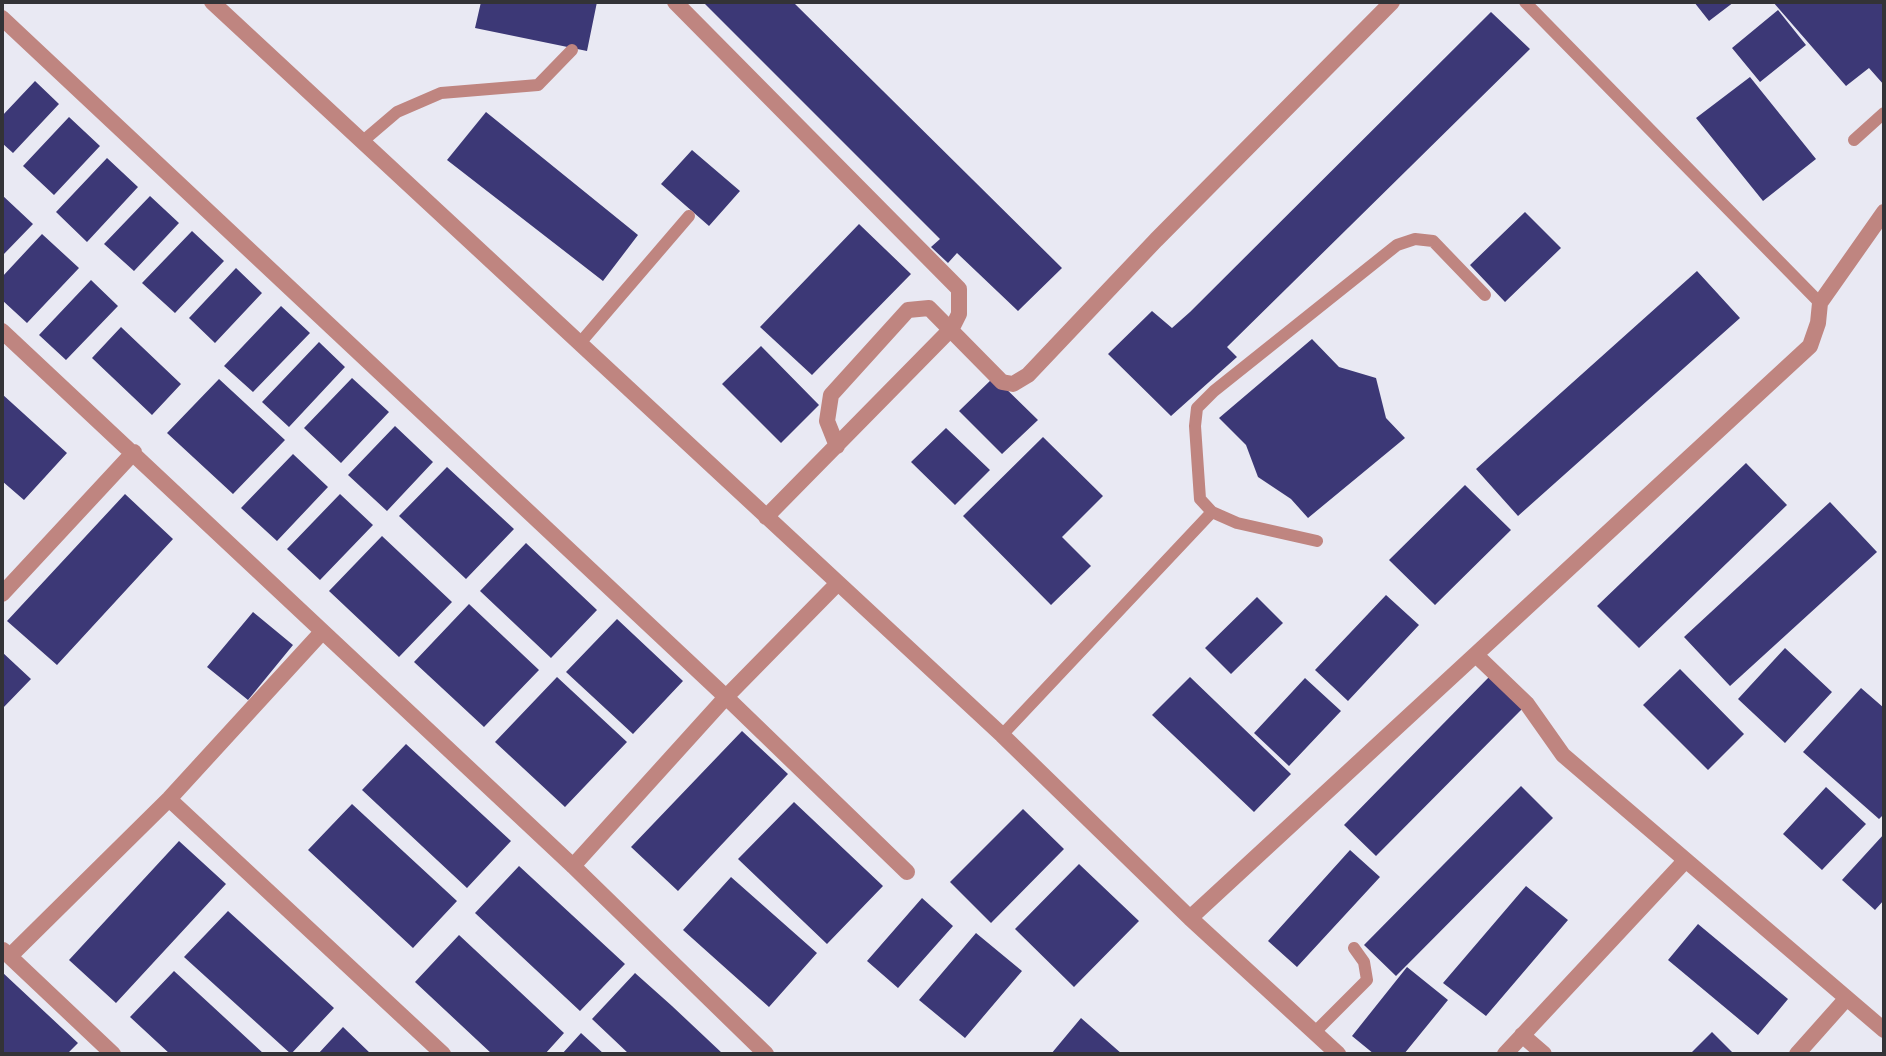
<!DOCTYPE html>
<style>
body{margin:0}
#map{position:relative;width:1886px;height:1056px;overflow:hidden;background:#e9e9f3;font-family:"Source Sans 3",sans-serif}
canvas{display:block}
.frame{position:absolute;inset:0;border:4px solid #333337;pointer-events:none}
</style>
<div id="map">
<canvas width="1886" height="1056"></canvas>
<div class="frame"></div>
</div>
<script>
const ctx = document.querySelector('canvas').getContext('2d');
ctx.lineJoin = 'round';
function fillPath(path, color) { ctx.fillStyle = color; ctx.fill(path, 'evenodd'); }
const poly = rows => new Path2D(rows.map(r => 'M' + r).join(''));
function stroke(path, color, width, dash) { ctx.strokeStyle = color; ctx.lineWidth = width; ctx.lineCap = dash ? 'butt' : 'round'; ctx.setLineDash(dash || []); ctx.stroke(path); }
fillPath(poly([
 [481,2,597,2,587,51,475,28],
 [703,2,793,2,1062,268,1018,311,957,253,948,263,931,247,940,239],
 [1694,2,1734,2,1709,21],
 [1773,2,1884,2,1884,85,1869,68,1846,86],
 [1778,10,1806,45,1760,82,1732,48],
 [1491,12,1530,49,1227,347,1237,357,1171,416,1108,354,1152,311,1172,328,1190,312],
 [1750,77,1816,159,1763,201,1696,118],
 [35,81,59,104,13,153,2,143,2,116],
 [486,112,638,235,603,281,447,160],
 [69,117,100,146,54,195,23,166],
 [692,150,740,191,709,226,661,184],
 [107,158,138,187,87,242,56,212],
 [2,195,33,224,2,256],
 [150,196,179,223,134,271,104,244],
 [1525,212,1561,248,1505,302,1470,265],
 [859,224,911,274,812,375,760,327],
 [192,231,224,261,175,313,142,283],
 [42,234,79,268,27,323,2,300,2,277],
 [236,268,262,293,215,343,189,318],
 [1697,271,1740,318,1518,516,1476,469],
 [91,280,118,306,66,360,39,335],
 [281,306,310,333,253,392,224,366],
 [121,327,181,384,152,415,92,358],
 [1312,339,1339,367,1376,378,1386,418,1405,438,1308,518,1291,499,1258,477,1246,445,1219,418],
 [319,342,345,367,289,427,262,402],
 [761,346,819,405,781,443,722,384],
 [994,377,1038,420,1002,454,959,411],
 [352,378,389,412,341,463,304,428],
 [219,379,285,440,233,494,167,433],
 [2,394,67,453,24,500,2,481],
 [395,426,433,462,387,511,348,475],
 [946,428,990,470,955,505,911,462],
 [1043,437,1103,496,1062,537,1091,566,1051,605,963,516],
 [293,454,328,487,277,541,241,508],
 [1746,463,1787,505,1639,648,1597,606],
 [447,467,514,529,466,579,399,516],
 [1465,485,1511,530,1435,605,1389,560],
 [125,494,173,539,57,665,7,621],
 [340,494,373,525,320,580,287,549],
 [1830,502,1877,552,1730,686,1684,637],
 [382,536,452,602,399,657,329,591],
 [526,543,597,610,551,658,480,591],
 [1386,595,1419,625,1348,701,1315,670],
 [1257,597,1283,623,1231,674,1205,648],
 [469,604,539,670,484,727,414,662],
 [253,612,293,645,248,700,207,667],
 [617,619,683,681,633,734,566,672],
 [1785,648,1832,692,1785,743,1738,699],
 [2,652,31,679,2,709],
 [1680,669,1744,734,1708,770,1643,705],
 [557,677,627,742,565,807,495,742],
 [1190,677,1291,774,1254,812,1152,715],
 [1489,677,1522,709,1376,856,1344,825],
 [1305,678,1341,711,1289,766,1254,733],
 [1861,688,1884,708,1884,814,1879,819,1803,752],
 [742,731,788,774,678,891,631,847],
 [406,744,511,841,467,888,362,790],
 [1521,786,1553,818,1396,976,1364,945],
 [1826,787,1866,824,1822,870,1783,834],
 [794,802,883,886,827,944,738,859],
 [352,804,457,901,413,948,308,850],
 [1023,809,1064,849,991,923,950,882],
 [1884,834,1884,900,1875,910,1842,880],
 [179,841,226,884,116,1003,69,960],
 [1350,850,1380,877,1297,967,1268,941],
 [1079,864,1139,921,1074,987,1015,929],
 [519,866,625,964,580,1011,475,913],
 [731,877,817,953,769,1007,683,930],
 [1526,886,1568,920,1486,1016,1443,983],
 [922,898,953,926,898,988,867,961],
 [228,911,334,1008,291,1054,184,957],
 [1698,924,1788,999,1758,1035,1668,960],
 [976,933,1022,971,965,1038,919,1000],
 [459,935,564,1033,545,1054,492,1054,415,982],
 [1407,967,1448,1000,1404,1054,1374,1054,1352,1036],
 [174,971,211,1005,264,1054,170,1054,130,1017],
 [2,972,78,1043,67,1054,2,1054],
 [635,973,672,1006,723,1054,629,1054,592,1019],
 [1081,1018,1122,1054,1051,1054],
 [343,1027,371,1054,318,1054],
 [1712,1032,1734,1054,1690,1054],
 [581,1033,604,1054,562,1054]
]), '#3c3876');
stroke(poly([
 [1525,2,1820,303],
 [1854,140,1884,113],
 [363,141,397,112,441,93,538,85,572,50],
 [580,343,689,216],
 [1212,512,1237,523,1317,541],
 [1002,735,1212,512,1200,499,1195,426,1197,408,1214,391,1397,245,1415,239,1433,241,1485,295],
 [1314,1033,1367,980,1364,962,1354,948]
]), '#bf8580', 12);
stroke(poly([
 [212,2,1002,735,1190,918,1338,1054],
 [675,2,959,289,959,314,952,328,766,517],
 [2,18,726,697,907,872],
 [2,331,573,866,766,1054],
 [837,446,827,421,831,395,908,310,929,308,1002,382,1013,384,1028,375,1156,240,1392,2],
 [2,594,134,452],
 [1477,656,1527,704,1563,755,1884,1030],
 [169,799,443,1054],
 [573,866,726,697,838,583],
 [1190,918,1810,346,1818,323,1820,303,1884,212],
 [3,950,113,1054],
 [10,956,169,799,322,632],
 [1522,1035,1544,1054],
 [1505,1054,1684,862],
 [1797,1054,1846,999]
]), '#bf8580', 16);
</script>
